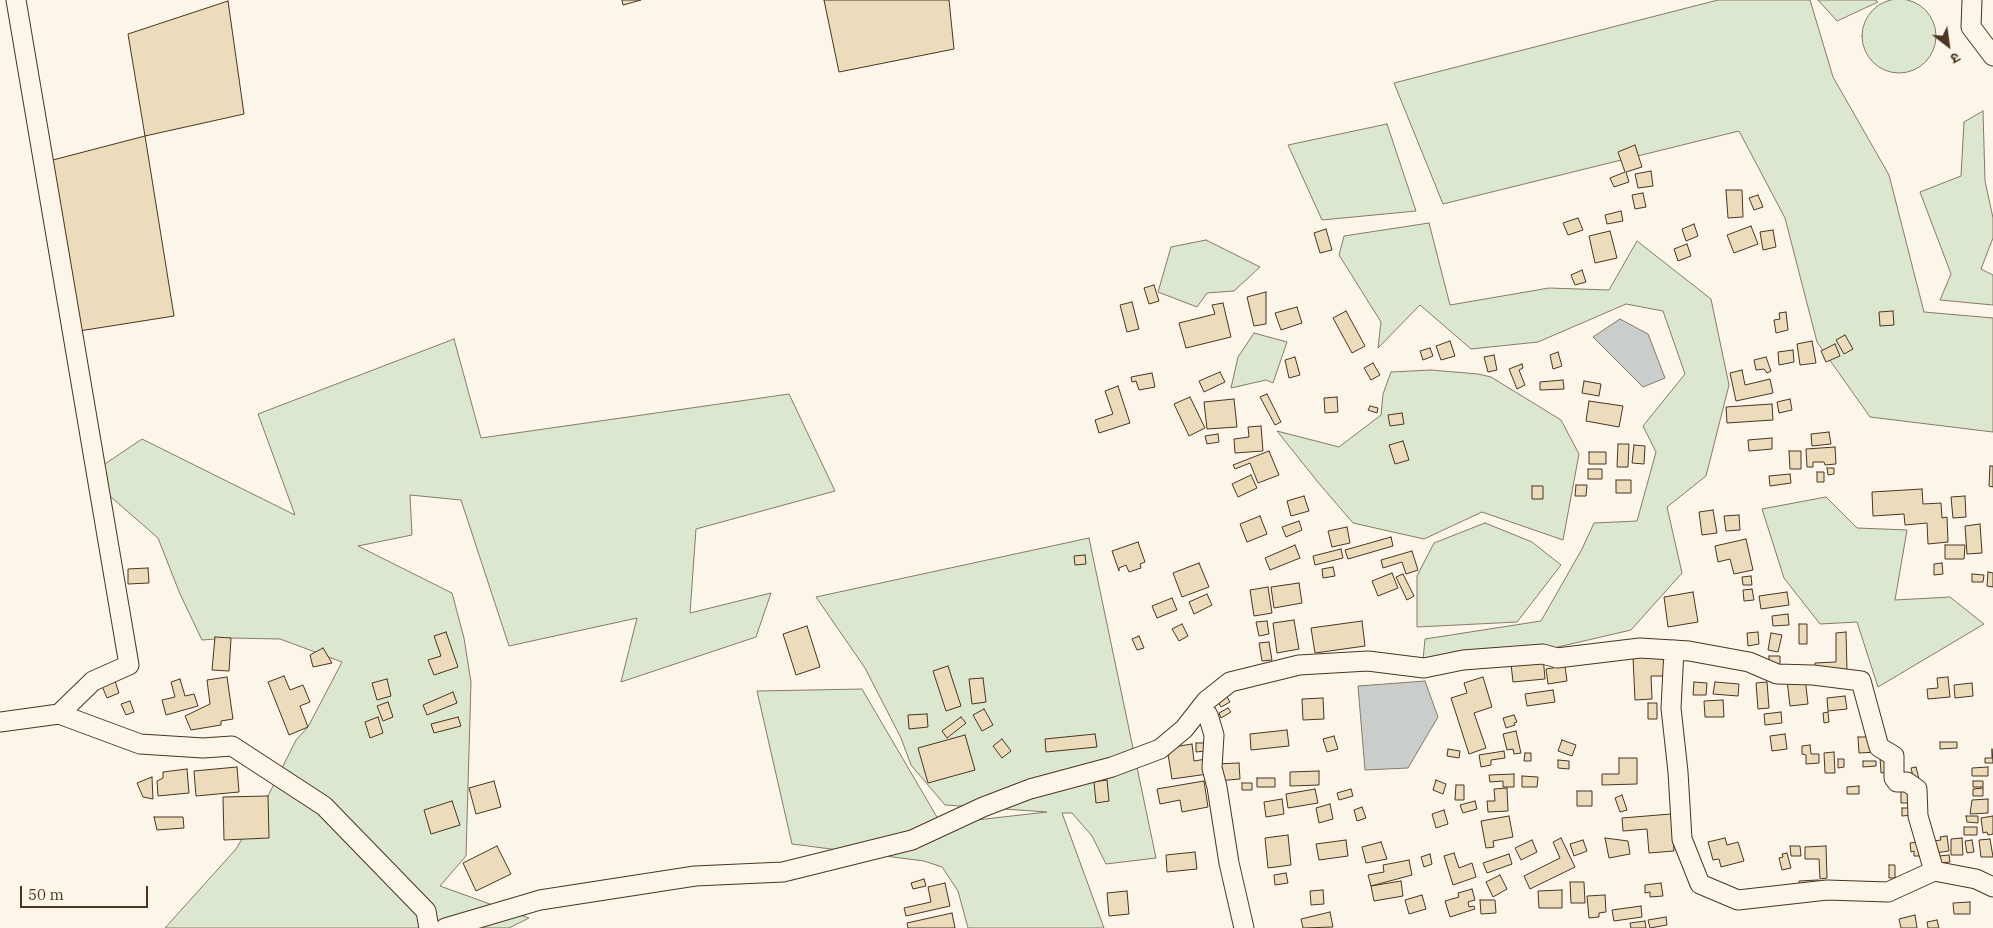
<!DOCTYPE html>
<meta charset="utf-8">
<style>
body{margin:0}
#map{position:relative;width:1993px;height:928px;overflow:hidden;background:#fbf6e9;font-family:"IBM Plex Serif","Noto Sans Devanagari",serif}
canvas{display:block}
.north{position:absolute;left:1923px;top:20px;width:50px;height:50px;-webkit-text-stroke:4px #fbf6e9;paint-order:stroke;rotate:150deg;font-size:14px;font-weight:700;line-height:20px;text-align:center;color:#4a3520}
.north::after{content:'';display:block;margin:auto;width:18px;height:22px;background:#4a3520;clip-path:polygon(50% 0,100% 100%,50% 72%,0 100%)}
.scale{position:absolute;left:20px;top:886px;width:128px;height:22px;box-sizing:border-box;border:2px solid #4a3520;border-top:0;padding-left:6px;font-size:15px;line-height:18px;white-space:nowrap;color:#4a3520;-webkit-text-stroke:4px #fbf6e9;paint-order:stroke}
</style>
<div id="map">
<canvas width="1993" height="928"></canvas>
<div class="north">उ</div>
<div class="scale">50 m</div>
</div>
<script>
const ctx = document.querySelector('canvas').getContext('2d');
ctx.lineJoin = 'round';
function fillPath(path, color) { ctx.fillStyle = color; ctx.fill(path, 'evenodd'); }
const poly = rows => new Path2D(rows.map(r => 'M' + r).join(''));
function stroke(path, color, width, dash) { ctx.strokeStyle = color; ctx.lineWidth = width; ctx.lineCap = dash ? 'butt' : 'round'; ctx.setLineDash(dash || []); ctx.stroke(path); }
const green = poly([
 '1862 36a37 37 0 1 1 74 0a37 37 0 1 1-74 0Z',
 [1718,0,1810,0,1833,77,1889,175,1924,312,1993,318,1993,432,1870,417,1817,342,1785,218,1739,131,1443,204,1394,83,1718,0],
 [1818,0,1876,0,1878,2,1837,21,1818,0],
 [1983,111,1985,181,1993,218,1993,238,1981,269,1993,275,1993,305,1940,300,1951,274,1920,192,1961,176,1964,122,1983,111],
 [1387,124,1416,211,1322,220,1288,145,1387,124],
 [1429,223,1450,305,1549,288,1609,290,1637,241,1711,299,1729,385,1706,476,1667,507,1682,573,1631,630,1532,653,1423,660,1425,639,1541,621,1582,549,1594,523,1637,521,1656,452,1643,426,1685,374,1663,311,1626,304,1538,342,1471,349,1420,305,1378,348,1381,322,1339,255,1344,236,1429,223],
 [1206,240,1260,267,1234,291,1207,293,1197,307,1158,292,1171,247,1206,240],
 [1254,333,1287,342,1273,383,1266,380,1231,388,1238,357,1254,333],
 [454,339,481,438,789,394,835,491,696,529,690,613,771,593,756,637,621,682,637,618,509,646,461,500,410,495,412,535,358,546,452,593,464,638,471,682,466,856,440,886,529,918,509,928,165,928,236,849,268,796,296,740,308,727,342,662,280,639,231,638,202,640,180,594,158,538,87,476,142,439,295,515,258,414,454,339],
 [1431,370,1478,374,1491,377,1561,420,1579,454,1563,540,1482,512,1424,539,1353,523,1317,481,1277,431,1339,447,1381,415,1383,394,1391,372,1431,370],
 [1826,497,1857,528,1907,530,1895,600,1950,597,1984,624,1878,687,1857,622,1820,624,1784,578,1762,509,1826,497],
 [1485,523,1532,542,1561,565,1517,622,1417,627,1417,576,1434,543,1485,523],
 [1089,538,1156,858,1106,864,1092,836,1072,813,1062,813,1104,928,968,928,958,891,942,867,924,861,792,844,757,691,862,689,941,824,1047,812,945,805,911,765,901,738,865,668,816,597,1089,538]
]);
fillPath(green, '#dce7d0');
stroke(green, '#887966', 1);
const water = poly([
 [1620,319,1648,334,1665,378,1643,387,1593,337,1620,319],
 [1425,681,1438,717,1408,768,1365,770,1358,686,1425,681]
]);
fillPath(water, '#c9cecd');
stroke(water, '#887966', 1);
const building = poly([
 [622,0,641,0,623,5,622,0],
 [824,0,949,0,954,49,839,72,824,0],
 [228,1,244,114,145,136,128,34,228,1],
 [145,136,174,316,79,331,49,161,145,136],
 [1635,145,1642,167,1626,172,1629,182,1614,187,1610,178,1625,172,1618,152,1635,145],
 [1651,171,1653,186,1638,188,1635,174,1651,171],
 [1726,190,1742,190,1743,217,1728,218,1726,190],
 [1643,193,1646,207,1635,209,1632,195,1643,193],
 [1758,195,1763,207,1754,210,1749,198,1758,195],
 [1621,211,1623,221,1607,224,1605,215,1621,211],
 [1578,218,1583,230,1568,235,1563,223,1578,218],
 [1694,224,1698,236,1686,241,1682,229,1694,224],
 [1751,226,1758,244,1734,253,1727,235,1751,226],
 [1326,229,1332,250,1320,253,1314,233,1326,229],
 [1773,230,1776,247,1763,250,1760,232,1773,230],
 [1610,231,1617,258,1595,263,1589,236,1610,231],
 [1687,244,1691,256,1678,261,1674,249,1687,244],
 [1582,270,1586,282,1575,285,1571,275,1582,270],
 [1154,285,1159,301,1149,304,1144,288,1154,285],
 [1266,292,1266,324,1254,326,1247,297,1266,292],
 [1132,302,1139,329,1127,332,1120,305,1132,302],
 [1223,303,1231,337,1186,348,1179,323,1215,314,1212,305,1223,303],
 [1297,307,1302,323,1281,330,1275,313,1297,307],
 [1346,311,1365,346,1352,353,1333,318,1346,311],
 [1893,311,1894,325,1880,326,1879,312,1893,311],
 [1786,312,1788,330,1776,333,1774,320,1780,319,1779,313,1786,312],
 [1845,335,1853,349,1844,354,1836,340,1845,335],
 [1450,341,1455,356,1441,360,1436,346,1450,341],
 [1812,341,1816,363,1800,365,1797,344,1812,341],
 [1835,344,1840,356,1826,362,1821,351,1835,344],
 [1430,348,1433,356,1423,360,1420,351,1430,348],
 [1793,350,1794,362,1779,365,1778,352,1793,350],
 [1558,352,1562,366,1553,369,1550,355,1558,352],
 [1494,355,1497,370,1488,372,1484,357,1494,355],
 [1295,357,1300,375,1289,378,1285,360,1295,357],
 [1766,357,1771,371,1767,373,1764,369,1756,370,1754,360,1766,357],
 [1373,363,1380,375,1371,380,1364,368,1373,363],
 [1522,364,1523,368,1519,370,1525,385,1517,389,1509,369,1522,364],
 [1742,370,1745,385,1770,379,1773,393,1736,401,1730,373,1742,370],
 [1220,372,1225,382,1204,392,1199,381,1220,372],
 [1152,373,1155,387,1139,390,1136,381,1132,382,1131,377,1152,373],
 [1563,380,1564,389,1540,390,1540,382,1563,380],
 [1584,381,1601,384,1599,396,1582,393,1584,381],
 [1118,386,1130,423,1099,433,1095,420,1113,414,1105,391,1118,386],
 [1267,394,1281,422,1275,425,1260,397,1267,394],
 [1190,397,1205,428,1189,436,1174,404,1190,397],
 [1337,397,1338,412,1325,413,1324,398,1337,397],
 [1234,399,1237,427,1207,429,1204,402,1234,399],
 [1790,399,1792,410,1779,413,1777,402,1790,399],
 [1589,401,1623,406,1619,427,1586,421,1589,401],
 [1772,404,1773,420,1727,423,1726,407,1772,404],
 [1370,406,1378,408,1377,413,1368,410,1370,406],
 [1402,413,1404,424,1390,426,1388,415,1402,413],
 [1261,426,1263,451,1235,453,1234,439,1249,437,1248,427,1261,426],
 [1829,432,1831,444,1812,446,1811,434,1829,432],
 [1218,434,1219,442,1207,444,1205,436,1218,434],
 [1772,438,1772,449,1749,451,1748,440,1772,438],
 [1403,441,1409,460,1395,464,1389,445,1403,441],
 [1618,444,1629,444,1628,467,1617,467,1618,444],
 [1634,445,1645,446,1644,464,1632,463,1634,445],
 [1835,447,1836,464,1825,465,1824,462,1813,462,1813,467,1807,467,1806,449,1835,447],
 [1269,451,1279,475,1258,483,1250,463,1235,469,1233,465,1269,451],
 [1789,451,1801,451,1801,469,1790,469,1789,451],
 [1589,452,1606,452,1606,464,1589,464,1589,452],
 [1990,466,1993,466,1993,487,1989,486,1990,466],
 [1827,468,1834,468,1834,474,1828,475,1827,468],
 [1588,469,1602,469,1602,479,1588,479,1588,469],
 [1817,472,1824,472,1824,482,1817,482,1817,472],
 [1790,474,1791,483,1770,486,1769,476,1790,474],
 [1251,475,1257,488,1238,497,1232,484,1251,475],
 [1616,480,1631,480,1631,493,1616,493,1616,480],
 [1576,485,1587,485,1586,496,1575,496,1576,485],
 [1532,486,1543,486,1543,499,1532,499,1532,486],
 [1922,489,1923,504,1941,503,1942,518,1947,517,1948,542,1928,544,1927,523,1905,525,1904,514,1873,516,1872,492,1922,489],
 [1304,496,1309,511,1291,516,1287,501,1304,496],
 [1965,496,1966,517,1953,518,1951,497,1965,496],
 [1713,510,1717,533,1702,535,1699,512,1713,510],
 [1739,515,1740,530,1726,531,1724,516,1739,515],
 [1260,516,1267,534,1247,542,1240,524,1260,516],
 [1299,521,1302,530,1286,537,1282,527,1299,521],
 [1980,524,1982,553,1967,554,1965,526,1980,524],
 [1347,527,1350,543,1332,547,1328,531,1347,527],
 [1391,537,1393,546,1348,559,1345,550,1391,537],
 [1746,539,1753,570,1734,574,1730,559,1718,562,1715,546,1746,539],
 [1138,542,1145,562,1140,564,1141,568,1129,572,1126,565,1119,568,1119,571,1112,551,1138,542],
 [1295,545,1300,558,1270,570,1265,558,1295,545],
 [1945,545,1965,545,1964,559,1945,559,1945,545],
 [1341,549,1343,558,1315,565,1313,556,1341,549],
 [1412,551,1418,570,1406,574,1402,562,1383,568,1381,560,1412,551],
 [1085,555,1086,564,1075,565,1074,556,1085,555],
 [1199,563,1209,587,1182,597,1173,573,1199,563],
 [1942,563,1943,574,1934,575,1934,564,1942,563],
 [1333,567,1335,576,1323,578,1322,569,1333,567],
 [148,568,149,583,128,584,128,569,148,568],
 [1988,572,1993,573,1993,587,1987,586,1988,572],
 [1392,573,1398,588,1378,596,1372,581,1392,573],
 [1403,574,1414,596,1407,600,1396,577,1403,574],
 [1972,574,1984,575,1983,582,1972,582,1972,574],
 [1751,576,1752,585,1743,585,1742,577,1751,576],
 [1299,583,1302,603,1274,608,1271,587,1299,583],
 [1268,587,1272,613,1254,616,1250,590,1268,587],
 [1752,589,1754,600,1744,601,1743,590,1752,589],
 [1693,592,1698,622,1668,627,1664,597,1693,592],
 [1787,592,1789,605,1761,609,1759,596,1787,592],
 [1207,594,1212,605,1194,614,1189,602,1207,594],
 [1172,598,1177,610,1157,618,1152,606,1172,598],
 [1788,614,1789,625,1773,626,1772,616,1788,614],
 [1294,620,1299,649,1277,653,1273,623,1294,620],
 [1267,621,1269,634,1259,636,1256,622,1267,621],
 [1362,621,1365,646,1315,653,1311,628,1362,621],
 [1182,624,1188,636,1179,641,1172,629,1182,624],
 [1799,624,1807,624,1807,644,1799,644,1799,624],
 [807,626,820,667,796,675,783,634,807,626],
 [446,632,458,667,434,675,428,660,441,656,434,636,446,632],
 [1758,632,1759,644,1748,646,1747,633,1758,632],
 [1846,632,1847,671,1815,672,1815,663,1836,662,1836,633,1846,632],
 [1771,633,1782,635,1778,652,1768,650,1771,633],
 [1139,636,1144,648,1137,650,1132,639,1139,636],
 [215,637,231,638,229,671,212,670,215,637],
 [1269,642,1272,660,1262,661,1259,643,1269,642],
 [323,648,332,663,313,667,310,655,323,648],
 [1543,656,1545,679,1513,682,1511,664,1543,656],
 [1666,656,1667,676,1651,676,1652,699,1635,700,1633,657,1666,656],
 [1769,656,1780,656,1780,669,1769,669,1769,656],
 [948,666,961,706,946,711,933,671,948,666],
 [1565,666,1567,681,1548,684,1546,669,1565,666],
 [284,676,290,690,303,685,310,702,300,706,308,727,289,735,268,682,284,676],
 [227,677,233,719,221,721,221,725,191,730,185,716,210,704,207,680,227,677],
 [1483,677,1492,707,1474,713,1486,748,1469,754,1451,698,1467,693,1464,683,1483,677],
 [1948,677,1950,697,1928,699,1927,689,1938,688,1937,678,1948,677],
 [983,678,986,702,972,704,969,679,983,678],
 [1805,678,1808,704,1790,706,1787,680,1805,678],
 [180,679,185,696,194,694,198,706,166,715,162,700,175,697,171,682,180,679],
 [387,679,391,696,377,700,372,683,387,679],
 [115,681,119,693,107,698,102,686,115,681],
 [1694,682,1707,683,1706,695,1693,695,1694,682],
 [1715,682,1739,684,1738,696,1713,694,1715,682],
 [1767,682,1769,708,1758,709,1756,683,1767,682],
 [1972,683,1973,696,1955,698,1954,685,1972,683],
 [1553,690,1555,702,1527,706,1525,694,1553,690],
 [453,692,457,703,427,715,423,705,453,692],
 [1224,692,1230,702,1221,707,1215,697,1224,692],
 [1845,696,1847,709,1828,711,1827,698,1845,696],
 [1323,698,1324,719,1303,720,1302,699,1323,698],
 [1723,700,1724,717,1705,717,1704,701,1723,700],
 [130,701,134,712,126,715,121,704,130,701],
 [388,702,393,717,383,721,377,706,388,702],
 [1648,703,1657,703,1657,719,1648,719,1648,703],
 [1228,708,1231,712,1221,718,1219,713,1228,708],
 [984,709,993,725,982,731,973,715,984,709],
 [1781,712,1782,723,1765,725,1764,714,1781,712],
 [1828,712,1829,722,1824,723,1823,713,1828,712],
 [927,714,928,727,909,729,908,715,927,714],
 [1514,715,1517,722,1514,723,1515,725,1506,728,1503,718,1514,715],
 [378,717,383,733,370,738,365,722,378,717],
 [458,717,461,726,434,733,431,724,458,717],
 [961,717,966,723,947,738,942,731,961,717],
 [1287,730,1289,746,1251,750,1250,734,1287,730],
 [1516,731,1521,753,1514,754,1513,749,1507,750,1503,734,1516,731],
 [1095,734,1097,747,1046,752,1045,739,1095,734],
 [1785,734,1787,749,1772,751,1770,736,1785,734],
 [965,735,975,770,928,783,918,748,965,735],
 [1334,736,1338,749,1327,752,1323,739,1334,736],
 [1858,737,1872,737,1876,752,1859,753,1858,737],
 [1002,739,1011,751,1002,758,993,746,1002,739],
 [1562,740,1576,745,1572,756,1558,751,1562,740],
 [1940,742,1957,742,1957,748,1940,749,1940,742],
 [1196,743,1204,743,1205,751,1196,752,1196,743],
 [1192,744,1194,761,1206,759,1208,774,1172,779,1167,748,1192,744],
 [1810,745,1811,754,1819,754,1819,763,1806,764,1806,755,1802,754,1802,746,1810,745],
 [1448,749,1460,751,1459,758,1447,756,1448,749],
 [1992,749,1993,763,1985,763,1985,758,1992,758,1992,749],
 [1504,751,1505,758,1491,760,1491,765,1481,767,1479,755,1504,751],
 [1834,752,1835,773,1825,773,1824,753,1834,752],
 [1525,753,1531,753,1531,761,1524,761,1525,753],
 [1891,756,1891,772,1881,773,1880,757,1891,756],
 [1619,758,1637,758,1637,784,1602,785,1602,774,1619,774,1619,758],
 [1838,759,1844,759,1844,767,1838,768,1838,759],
 [1558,760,1569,761,1569,769,1558,768,1558,760],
 [1863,761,1876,761,1876,766,1863,767,1863,761],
 [1239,763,1240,779,1217,781,1216,764,1239,763],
 [237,767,239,792,196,796,194,771,237,767],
 [1916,767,1919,779,1914,781,1911,768,1916,767],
 [1988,767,1988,776,1972,776,1972,768,1988,767],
 [187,769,189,793,158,796,157,781,163,778,163,772,187,769],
 [1319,771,1319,785,1290,786,1290,772,1319,771],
 [1514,774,1514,787,1503,787,1503,781,1490,782,1489,775,1514,774],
 [1522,776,1538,777,1537,787,1522,787,1522,776],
 [152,777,153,799,143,797,137,783,152,777],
 [1257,778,1275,778,1275,787,1257,787,1257,778],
 [1107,780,1109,801,1096,803,1094,782,1107,780],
 [1436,780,1446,784,1443,794,1433,790,1436,780],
 [494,781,501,807,476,814,469,788,494,781],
 [1204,781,1208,807,1182,812,1180,800,1160,804,1157,789,1204,781],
 [1973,781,1983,781,1983,787,1973,787,1973,781],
 [1242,783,1252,783,1252,790,1242,790,1242,783],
 [1456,785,1464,785,1464,800,1455,800,1456,785],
 [1859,786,1859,794,1847,794,1847,787,1859,786],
 [1507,788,1508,811,1488,812,1487,801,1495,801,1494,789,1507,788],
 [1983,788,1983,796,1973,796,1973,789,1983,788],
 [1315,789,1318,803,1288,808,1286,794,1315,789],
 [1351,789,1353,796,1339,800,1337,793,1351,789],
 [1577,791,1592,791,1592,806,1577,806,1577,791],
 [1901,791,1911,791,1911,803,1901,803,1901,791],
 [1622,795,1627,810,1620,812,1615,798,1622,795],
 [268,796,269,838,224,840,223,797,268,796],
 [1282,799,1284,814,1266,817,1264,802,1282,799],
 [1988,799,1988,813,1970,814,1972,800,1988,799],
 [452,801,460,825,431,834,424,810,452,801],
 [1475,801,1477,809,1463,813,1460,805,1475,801],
 [1330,804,1333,819,1319,823,1316,808,1330,804],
 [1362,807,1366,818,1357,821,1354,810,1362,807],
 [1902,808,1912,808,1912,815,1902,816,1902,808],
 [1444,810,1448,824,1436,828,1432,814,1444,810],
 [1671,814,1674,851,1649,853,1647,829,1623,831,1622,818,1671,814],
 [1509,816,1513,837,1493,841,1494,847,1486,848,1481,821,1509,816],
 [1966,816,1978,816,1978,823,1967,822,1966,816],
 [1993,816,1993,834,1988,835,1987,832,1983,833,1981,818,1993,816],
 [154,817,183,817,184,828,157,830,154,817],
 [1964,827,1977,827,1977,835,1964,835,1964,827],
 [1288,835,1291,865,1268,868,1265,838,1288,835],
 [1947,836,1949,851,1935,853,1933,841,1941,840,1940,837,1947,836],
 [1561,838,1575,867,1530,889,1524,876,1560,858,1553,842,1561,838],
 [1605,838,1628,841,1630,854,1609,858,1605,838],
 [1725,838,1727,845,1738,842,1744,861,1721,867,1719,859,1713,860,1708,842,1725,838],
 [1962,838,1963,855,1951,855,1951,839,1962,838],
 [1990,839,1993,857,1981,857,1979,840,1990,839],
 [1346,840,1348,856,1319,860,1316,844,1346,840],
 [1532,840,1537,852,1521,860,1515,848,1532,840],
 [1583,840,1587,851,1574,856,1570,844,1583,840],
 [1972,840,1974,852,1967,853,1965,841,1972,840],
 [1381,842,1387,859,1366,863,1362,847,1381,842],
 [1919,842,1920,856,1914,856,1914,851,1911,852,1910,843,1919,842],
 [497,846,511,874,476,891,463,863,497,846],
 [1790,846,1800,846,1801,856,1791,856,1790,846],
 [1826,846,1827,878,1820,879,1819,859,1805,859,1805,847,1826,846],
 [1195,852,1197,869,1167,872,1166,855,1195,852],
 [1454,853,1459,868,1472,863,1476,877,1453,885,1444,856,1454,853],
 [1787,853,1791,868,1782,870,1779,858,1783,857,1782,854,1787,853],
 [1430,854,1432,864,1424,867,1421,857,1430,854],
 [1509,854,1512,864,1487,873,1483,863,1509,854],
 [1949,855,1950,862,1940,863,1939,856,1949,855],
 [1409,860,1412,875,1371,886,1368,875,1384,872,1383,865,1409,860],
 [1889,865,1895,865,1895,878,1889,878,1889,865],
 [1286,873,1288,883,1275,885,1274,875,1286,873],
 [1500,875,1507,889,1493,897,1486,882,1500,875],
 [924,879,926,886,913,889,911,883,924,879],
 [1818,880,1818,886,1799,887,1799,881,1818,880],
 [1401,881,1403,896,1374,901,1371,886,1401,881],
 [1570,882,1584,882,1585,903,1571,903,1570,882],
 [945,883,950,906,906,916,904,908,931,902,928,887,945,883],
 [1661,883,1663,896,1650,897,1650,892,1645,893,1645,885,1661,883],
 [1472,889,1475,900,1468,902,1469,907,1474,906,1475,909,1450,917,1445,901,1459,897,1458,893,1472,889],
 [1323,890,1324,904,1311,905,1310,891,1323,890],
 [1562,890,1562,908,1539,908,1538,891,1562,890],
 [1127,891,1129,914,1109,916,1107,893,1127,891],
 [1422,895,1426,909,1409,914,1405,900,1422,895],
 [1605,895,1606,912,1599,913,1599,917,1589,918,1587,896,1605,895],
 [1480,900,1495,900,1496,913,1481,914,1480,900],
 [1970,902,1970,914,1954,914,1953,903,1970,902],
 [1641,906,1642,917,1614,921,1612,910,1641,906],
 [1330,912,1333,927,1303,928,1301,919,1330,912],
 [952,913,955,928,908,928,907,923,952,913],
 [1915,915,1917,928,1901,928,1899,919,1915,915],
 [1666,917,1667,925,1650,928,1648,920,1666,917],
 [1937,920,1939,928,1928,928,1927,922,1937,920],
 [1645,921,1646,928,1631,928,1630,923,1645,921]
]);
fillPath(building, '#ecdcbc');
stroke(building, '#4a3520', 1);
const minor = poly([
 [16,0,129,665,93,681,59,714],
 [1972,0,1971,27,1993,56],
 [1674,650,1671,708,1678,772,1682,839,1700,884,1738,900,1827,890,1888,892,1934,871],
 [1199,710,1208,715,1214,735,1212,768,1217,787,1229,863,1244,928],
 [0,722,59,714,140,744,203,748,232,746,324,806,426,911,429,928],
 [445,928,540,900,695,876,783,872,912,840,983,807,1030,789,1112,767,1160,749,1184,729,1206,701,1230,682,1299,665,1368,661,1424,668,1463,660,1543,654,1557,658,1640,648,1689,651,1749,662,1777,674,1813,675,1861,681,1879,747,1894,756,1894,778,1897,782,1907,782,1917,789,1918,816,1934,871,1976,879,1993,887]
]);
stroke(minor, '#4a3520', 21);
stroke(minor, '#fbf6e9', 19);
</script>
